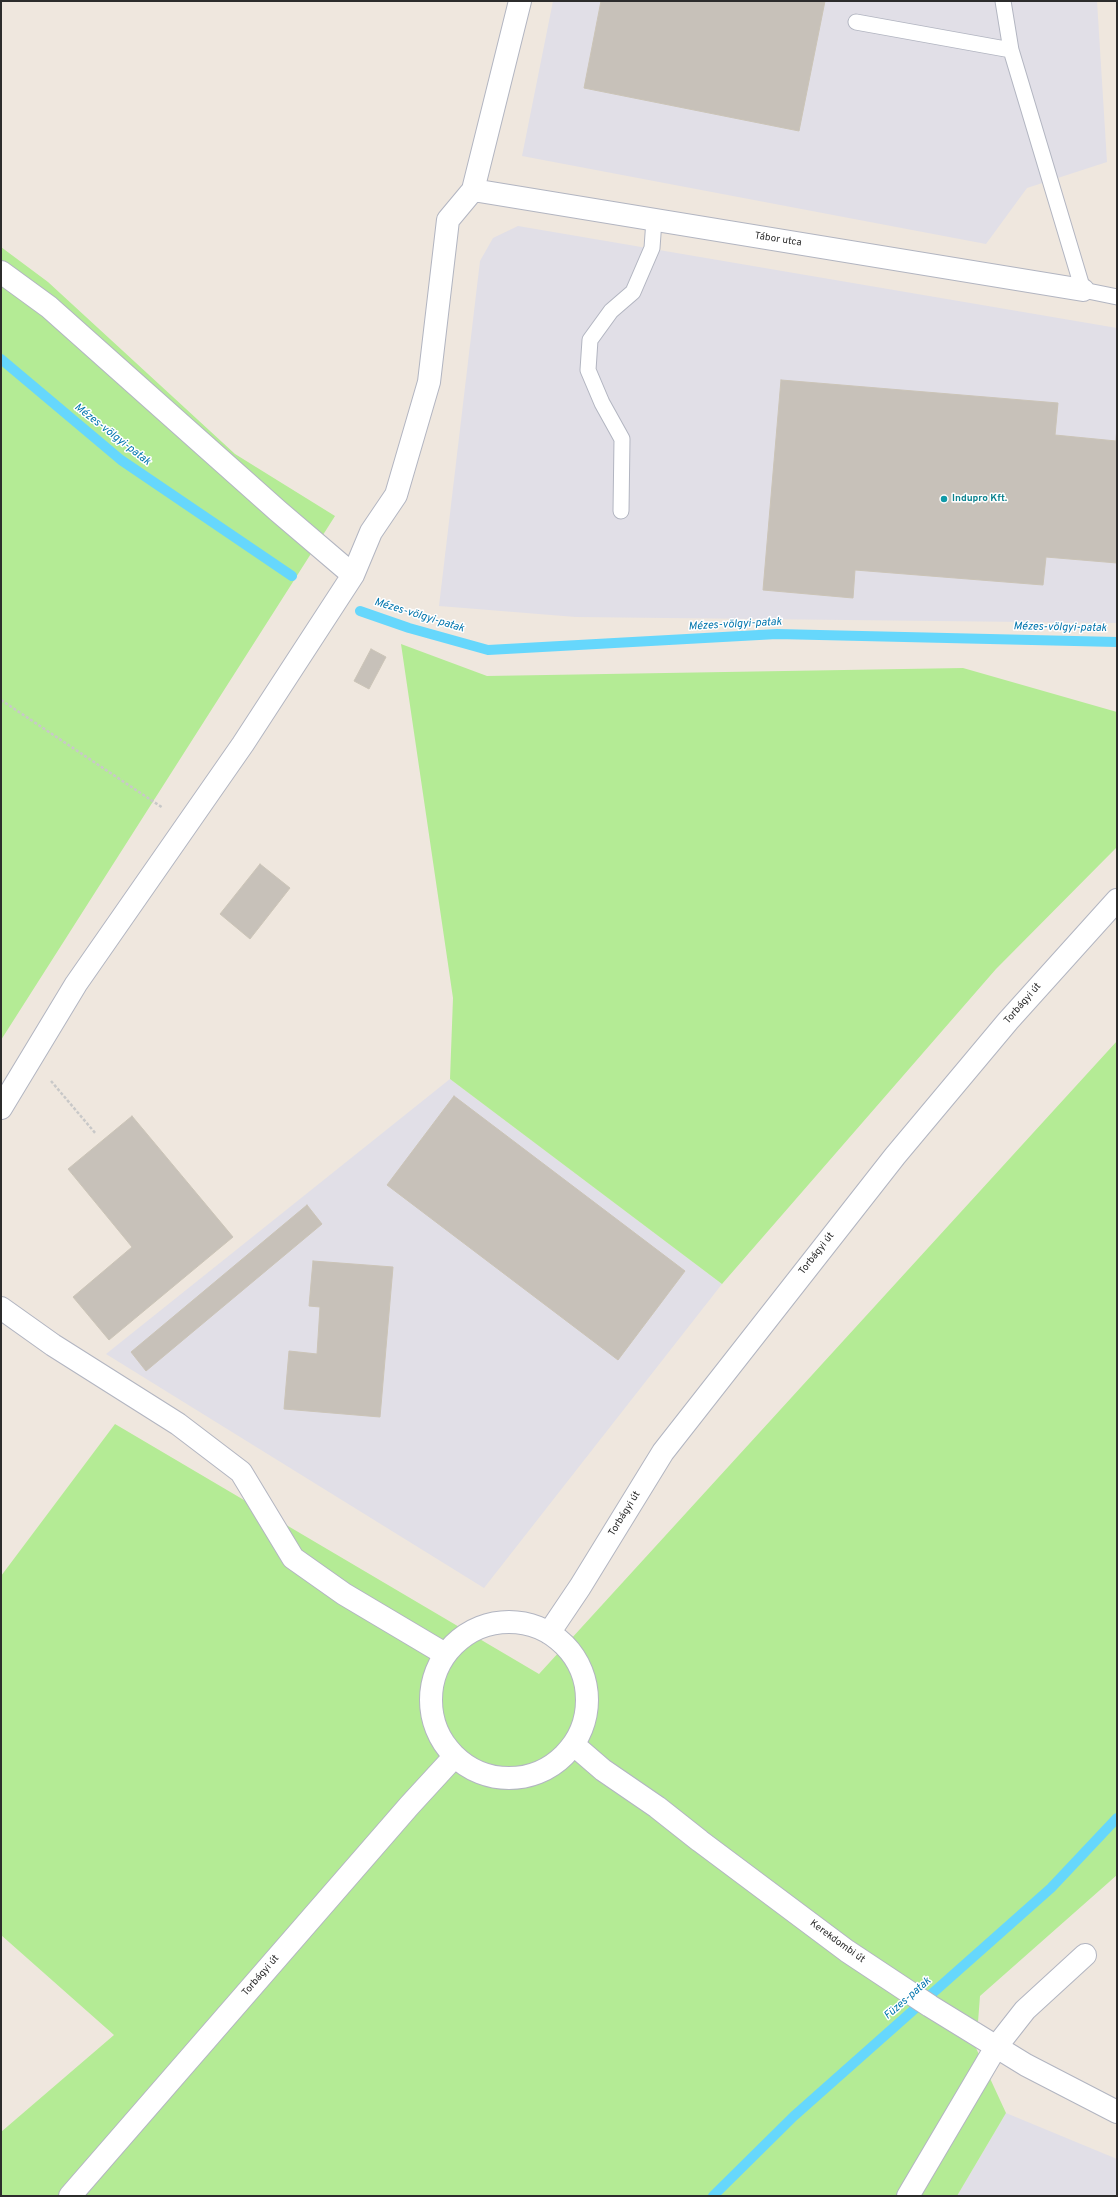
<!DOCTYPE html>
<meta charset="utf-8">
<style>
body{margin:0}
#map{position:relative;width:1118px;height:2197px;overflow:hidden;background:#efe7de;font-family:Overpass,sans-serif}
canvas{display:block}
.frame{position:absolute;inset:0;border:2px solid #2c2c2c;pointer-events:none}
</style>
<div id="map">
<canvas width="1118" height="2197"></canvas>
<div class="frame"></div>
</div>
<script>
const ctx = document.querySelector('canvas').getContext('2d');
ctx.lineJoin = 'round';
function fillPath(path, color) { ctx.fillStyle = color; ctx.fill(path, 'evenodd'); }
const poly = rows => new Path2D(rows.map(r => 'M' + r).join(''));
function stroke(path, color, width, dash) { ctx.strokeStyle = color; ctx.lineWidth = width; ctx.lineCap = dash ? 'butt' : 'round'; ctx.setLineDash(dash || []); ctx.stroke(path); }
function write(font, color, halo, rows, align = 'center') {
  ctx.font = font + ' Overpass,sans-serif'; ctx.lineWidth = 3; ctx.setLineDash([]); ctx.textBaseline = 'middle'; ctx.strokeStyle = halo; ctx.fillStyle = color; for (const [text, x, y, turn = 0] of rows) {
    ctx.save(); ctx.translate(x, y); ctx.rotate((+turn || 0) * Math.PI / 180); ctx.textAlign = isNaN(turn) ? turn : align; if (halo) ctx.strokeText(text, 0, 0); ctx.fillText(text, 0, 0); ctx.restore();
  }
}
fillPath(poly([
 [553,1,1097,1,1107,162,1027,188,986,244,522,156],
 [518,226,1117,328,1117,623,576,617,439,606,480,261,493,238],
 [450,1079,722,1284,484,1588,106,1354],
 [1006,2113,1117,2159,1117,2196,957,2196]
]), '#e1dfe7');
fillPath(poly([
 [1,247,48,282,235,454,335,516,1,1040],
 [401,644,487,676,963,668,1117,712,1117,847,996,969,722,1284,450,1079,453,998],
 [1117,1041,1117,1875,980,1996,976,2048,1006,2113,957,2196,1,2196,1,2132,114,2035,1,1935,1,1576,115,1424,539,1674]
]), '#b4eb95');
stroke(poly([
 [1,359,121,460,292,576],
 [360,611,409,628,488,650,777,634,1117,642],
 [713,2196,794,2116,1051,1888,1117,1818]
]), '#66d7fc', 10);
const building = poly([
 [601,1,825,1,799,131,584,88,601,1],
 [781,380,1058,403,1055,435,1116,441,1117,426,1117,563,1046,557,1043,585,855,570,853,598,763,590,781,380],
 [371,649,386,657,369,689,354,681,371,649],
 [260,864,290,888,250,939,220,914,260,864],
 [454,1096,685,1271,618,1360,387,1185,454,1096],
 [132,1116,233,1237,109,1340,73,1297,132,1247,68,1169,132,1116],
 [307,1205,322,1224,146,1371,131,1352,307,1205],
 [313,1261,393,1267,380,1417,284,1409,289,1351,317,1354,320,1307,309,1306,313,1261]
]);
fillPath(building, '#c7c1b9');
stroke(building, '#cbc4b7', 1);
const service = poly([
 [1003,1,1011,50,1083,290,1117,297],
 [856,22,1011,50],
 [621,511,622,439,602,403,588,370,590,340,611,311,633,292,652,248,654,220]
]);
const minor = poly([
 [473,190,1083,290],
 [1,272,49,307,278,511,353,575],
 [1,1108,76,984,243,744,353,575,371,532,396,495,429,382,448,220,473,190,520,1],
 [1,1308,53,1345,178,1424,241,1472,293,1558,344,1594,445,1654],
 [70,2196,409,1806,454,1757],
 [908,2196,996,2047,1025,2010,1085,1955]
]);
const tertiary = poly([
 '431 1700a78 78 0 1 1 156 0a78 78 0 1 1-156 0Z',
 [549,1633,580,1587,663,1452,895,1156,1008,1021,1117,900],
 [574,1745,603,1770,657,1807,700,1841,847,1951,930,2006,1026,2065,1117,2112]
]);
stroke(service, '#b2b5c1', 17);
stroke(minor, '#b2b5c1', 24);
stroke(tertiary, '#b2b5c1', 24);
stroke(poly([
 [1,700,163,808],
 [51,1081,96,1134]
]), '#c8c8c8', 2.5, [3, 2]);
stroke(service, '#fff', 15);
stroke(minor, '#fff', 22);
stroke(tertiary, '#fff', 22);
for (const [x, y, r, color] of [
 [944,499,4,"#0f9aa8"]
]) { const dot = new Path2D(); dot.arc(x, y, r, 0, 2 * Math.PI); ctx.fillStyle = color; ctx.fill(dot); stroke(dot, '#fff', 1.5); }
write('10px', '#2c2c2c', '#fff', [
 ["Tábor utca",778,240,9],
 ["Torbágyi út",1023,1004,-49],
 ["Torbágyi út",817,1254,-52],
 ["Torbágyi út",625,1514,-58],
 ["Kerekdombi út",837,1942,36],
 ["Torbágyi út",261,1976,-49]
]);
write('bold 10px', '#0d838f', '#fff', [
 ["Indupro Kft.",952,499]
], 'left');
write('italic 11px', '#0075ad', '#fff', [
 ["Mézes-völgyi-patak",112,435,38],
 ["Mézes-völgyi-patak",419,616,17],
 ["Mézes-völgyi-patak",735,625,-3],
 ["Mézes-völgyi-patak",1060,628,1],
 ["Füzes-patak",908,1999,-41]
]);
</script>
